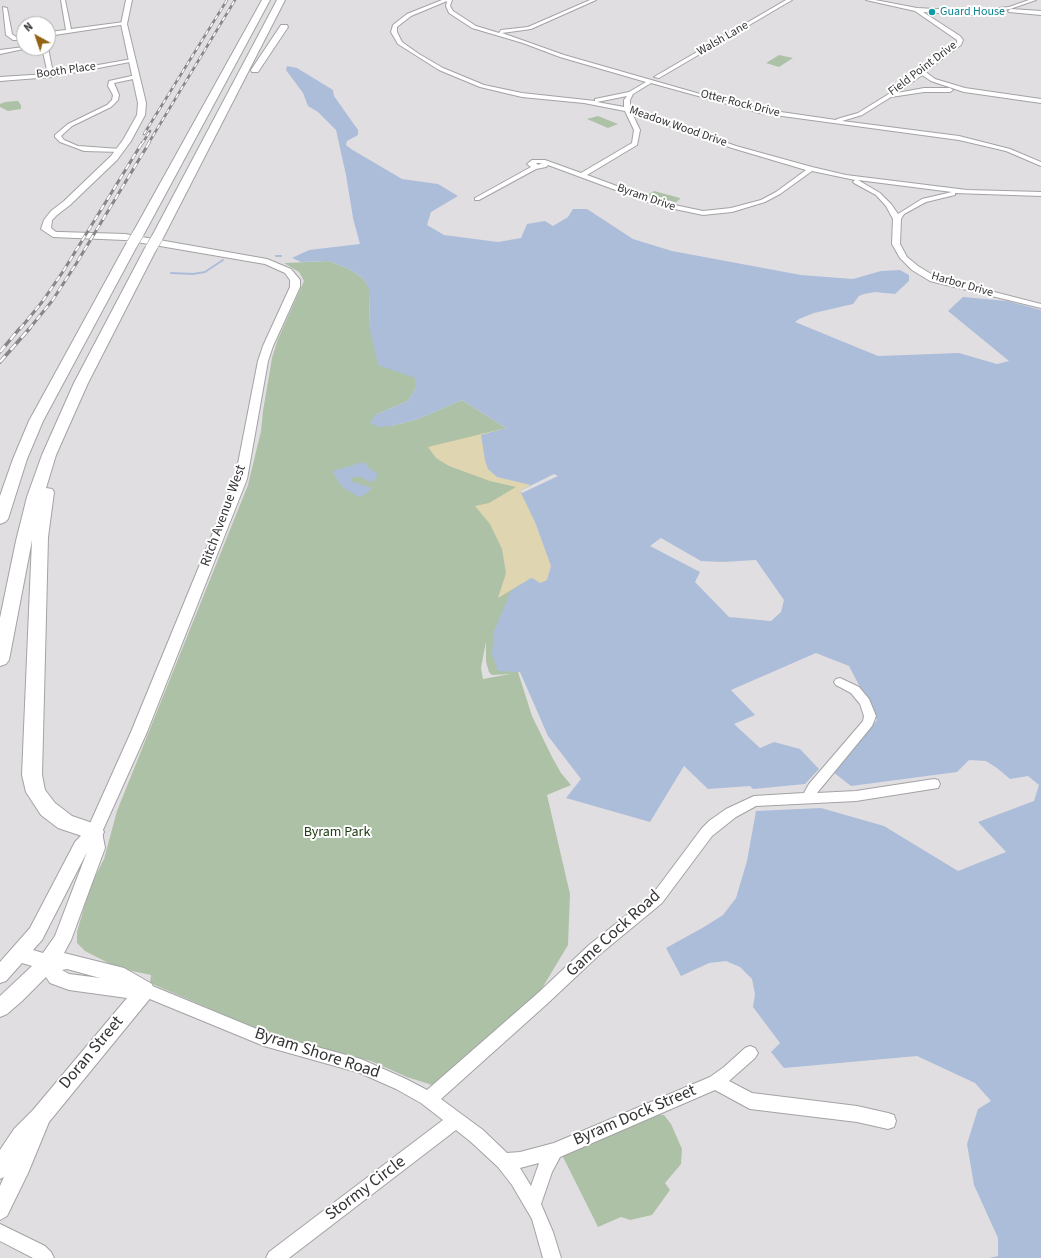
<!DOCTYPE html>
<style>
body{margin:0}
#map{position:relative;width:1041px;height:1258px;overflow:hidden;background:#e1dee1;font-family:"Source Sans 3",sans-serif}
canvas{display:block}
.north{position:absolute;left:16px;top:16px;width:40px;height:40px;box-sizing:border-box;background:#fff;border:1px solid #aeaeae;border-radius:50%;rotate:320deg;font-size:11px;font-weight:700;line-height:16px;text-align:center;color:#353435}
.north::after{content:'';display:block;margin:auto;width:14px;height:18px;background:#926310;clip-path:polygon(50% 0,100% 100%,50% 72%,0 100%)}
</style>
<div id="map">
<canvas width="1041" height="1258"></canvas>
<div class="north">N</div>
</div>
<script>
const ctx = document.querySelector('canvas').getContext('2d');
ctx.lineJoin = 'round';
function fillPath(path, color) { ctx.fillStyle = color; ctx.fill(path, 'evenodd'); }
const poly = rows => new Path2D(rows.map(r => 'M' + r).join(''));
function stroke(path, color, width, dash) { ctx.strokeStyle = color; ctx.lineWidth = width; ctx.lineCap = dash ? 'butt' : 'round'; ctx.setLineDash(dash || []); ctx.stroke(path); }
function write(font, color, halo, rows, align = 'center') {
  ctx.font = font + ' "Source Sans 3",sans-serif'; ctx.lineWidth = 4; ctx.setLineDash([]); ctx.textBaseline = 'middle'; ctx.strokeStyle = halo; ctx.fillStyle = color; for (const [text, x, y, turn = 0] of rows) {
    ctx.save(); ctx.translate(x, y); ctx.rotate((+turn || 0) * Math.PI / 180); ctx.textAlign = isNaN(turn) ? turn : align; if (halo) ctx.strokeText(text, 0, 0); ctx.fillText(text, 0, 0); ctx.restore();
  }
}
fillPath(poly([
 [779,55,793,58,779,67,766,63],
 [16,101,18,101,21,105,21,109,8,111,0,107,0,104,5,102],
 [598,116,618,124,608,128,587,119],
 [654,191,680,198,680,199,674,204,669,204,648,196,647,195],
 [329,261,349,269,363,278,370,290,369,326,415,377,415,389,408,401,375,415,391,426,418,419,462,400,506,428,558,483,505,649,518,672,532,716,552,757,561,773,571,785,547,795,570,894,568,945,541,990,432,1085,407,1077,371,1061,292,1041,255,1028,150,983,151,975,118,968,85,951,77,943,77,932,90,887,104,859,117,811,248,485,261,431,263,411,272,358,278,339,304,281,299,272,284,263],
 [486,642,486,662,489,672,492,675,510,674,483,679,481,668],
 [652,1114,664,1115,671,1124,682,1149,681,1164,665,1183,670,1190,652,1215,630,1220,621,1217,598,1227,562,1155]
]), '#adc1a6');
fillPath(poly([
 [506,428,530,468,558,585,523,583,498,598,506,573,502,549,490,524,475,506,489,503,516,487,490,481,449,466,436,458,428,447]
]), '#dfd6b1');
fillPath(poly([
 [287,66,297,68,333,90,334,96,358,130,358,135,347,141,346,145,351,149,402,179,438,184,458,196,431,212,427,225,444,235,498,242,521,238,527,224,545,221,553,226,568,217,573,209,587,209,633,239,672,251,801,275,853,279,881,271,900,270,909,275,909,281,895,294,875,292,864,294,859,296,853,304,814,313,799,319,795,322,878,356,959,353,997,364,1009,361,948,311,963,297,1007,301,1041,310,1041,1258,989,1258,998,1256,998,1238,974,1185,967,1144,978,1109,991,1101,975,1083,917,1056,784,1068,771,1052,780,1043,753,1007,755,994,752,979,740,967,726,961,709,963,681,976,666,948,704,927,723,915,736,898,747,861,756,811,821,808,884,826,958,871,1006,852,978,822,1034,801,1039,785,1028,776,1010,779,997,768,986,761,969,760,957,772,851,786,833,772,877,720,849,666,816,653,731,690,755,715,734,724,760,748,774,742,800,749,819,769,805,784,753,789,750,786,708,789,684,766,650,822,566,798,581,779,548,736,520,672,498,671,492,654,494,631,511,591,529,579,532,578,540,583,547,580,551,566,535,522,520,491,531,485,497,477,488,469,485,460,481,435,506,428,462,400,418,419,391,426,379,427,370,423,375,415,408,401,415,389,415,378,378,365,369,326,370,291,363,278,349,269,329,261,301,262,292,258,309,250,360,244,353,218,346,175,336,130,318,112,308,106,303,93,286,70],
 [661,538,701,561,723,562,756,560,784,600,781,612,771,621,729,617,695,582,700,572,650,546],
 [364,462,371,470,377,473,377,476,375,478,376,480,370,482,361,477,353,477,351,480,353,482,372,488,367,493,359,497,342,487,332,471]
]), '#acbdda');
fillPath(poly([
 [554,474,558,476,522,493,520,491]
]), '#e1dee1');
stroke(poly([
 [276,256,281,256],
 [171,273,193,274,205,272,223,260]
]), '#acbdda', 2);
const minor = poly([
 [61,0,65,0,71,29,124,22,127,24,48,36,48,32,66,30,61,0],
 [442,0,452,0,450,6,453,11,476,26,499,33,501,30,528,27,590,0,596,0,531,29,502,33,564,55,714,98,760,109,836,120,837,119,858,113,892,92,957,43,957,40,915,11,866,0,875,0,917,8,971,11,1009,7,1029,0,1036,0,1010,9,971,15,923,12,960,36,963,40,961,45,926,71,927,73,935,79,965,88,1041,99,1041,103,964,92,931,81,922,75,897,93,924,88,950,88,953,90,950,92,924,92,891,97,862,115,842,121,959,136,1010,149,1041,162,1041,166,1006,151,959,140,760,113,651,83,633,94,630,100,630,105,631,109,736,146,812,167,846,175,967,190,1041,192,1041,196,955,193,955,195,926,202,904,214,901,219,900,244,907,257,918,266,936,277,1041,304,1041,308,930,281,912,270,900,258,892,244,893,219,886,206,876,195,854,183,853,182,855,180,812,171,780,194,765,202,732,212,703,215,656,205,548,165,546,167,536,169,479,200,475,200,475,198,531,167,527,164,532,160,545,160,581,173,632,143,634,130,625,111,584,103,522,97,480,87,439,70,398,44,391,32,393,25,407,14,442,0],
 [447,1,446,6,449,13,472,28,523,43,560,57,646,82,629,92,595,99,595,101,522,93,484,85,443,68,419,54,402,42,397,32,397,27,411,16,447,1],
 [627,96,624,100,624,107,597,102,627,96],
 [632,113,732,148,806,170,776,192,761,200,731,208,703,211,660,202,587,175,637,145,640,130,632,113],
 [536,163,542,163,538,165,536,163],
 [858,180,952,192,922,199,898,214,891,204,880,193,858,180],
 [786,0,792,0,659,78,654,77,786,0],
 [3,7,7,8,12,34,16,37,24,36,24,40,13,40,6,35,3,7],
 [1011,9,1041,11,1041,15,1009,12,1008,11,1011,9],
 [24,47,24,48,28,48,0,54,0,50,24,47],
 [42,48,48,48,53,73,132,59,135,61,51,77,0,81,0,77,48,74,42,48],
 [136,75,139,77,138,78,114,83,119,95,118,100,111,107,72,126,61,136,64,140,78,146,120,149,123,151,122,152,84,151,60,142,55,137,55,135,68,124,107,105,112,100,113,95,108,86,109,81,136,75],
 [840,678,859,687,869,699,876,716,872,726,817,793,856,791,934,779,938,780,940,784,938,788,856,801,756,806,736,817,712,836,662,903,599,955,548,1003,441,1099,483,1130,507,1153,520,1152,554,1143,710,1077,724,1067,745,1048,750,1046,755,1048,758,1053,755,1058,729,1081,752,1093,857,1106,888,1113,894,1115,896,1121,894,1127,888,1129,857,1122,750,1109,715,1090,560,1157,552,1172,541,1204,553,1232,561,1258,543,1258,532,1219,512,1185,498,1167,471,1142,456,1130,289,1258,266,1258,269,1252,443,1120,421,1103,396,1089,360,1073,264,1046,140,995,138,990,140,985,145,983,269,1034,361,1059,406,1079,427,1090,538,993,589,945,652,895,702,828,709,821,726,809,754,796,804,793,809,784,863,721,864,716,860,704,851,693,836,685,834,682,836,679,840,678],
 [539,1163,537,1169,531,1186,520,1168,539,1163],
 [0,1224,45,1246,51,1252,54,1258,33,1258,0,1241,0,1224]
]);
const major = poly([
 [126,0,132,0,127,24,146,103,145,115,131,141,117,160,70,205,57,215,52,220,51,228,56,232,60,232,125,234,267,259,291,269,300,280,300,287,273,346,268,361,247,479,147,732,102,832,105,848,71,940,64,953,124,968,152,984,154,990,152,996,49,1122,28,1173,7,1216,0,1220,0,1186,4,1177,0,1179,0,1150,14,1129,33,1110,127,998,69,990,50,983,46,977,22,1001,7,1014,0,1017,0,996,32,966,22,963,6,981,0,983,0,962,30,928,75,842,88,828,131,732,235,479,258,361,263,346,290,287,290,280,285,273,265,264,125,240,53,237,41,229,44,220,51,211,64,201,111,156,123,140,137,115,138,103,121,24,126,0],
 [87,852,55,936,43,953,33,950,42,940,87,852],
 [67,969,100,978,69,974,62,970,67,969]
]);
const highway = poly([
 [262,0,270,0,144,234,138,237,134,236,132,234,262,0],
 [277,0,285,0,163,238,161,240,153,240,151,238,277,0],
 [281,25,287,25,288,27,258,72,252,72,251,70,281,25],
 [132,241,138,244,43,421,27,459,8,519,5,522,0,524,0,496,13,459,29,421,126,244,132,241],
 [151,245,155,246,157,248,88,383,56,455,46,488,52,489,54,492,48,537,42,775,45,790,55,803,72,816,101,826,104,832,101,838,94,840,58,828,41,815,26,792,22,775,32,540,9,660,6,664,0,666,0,618,16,541,27,497,42,455,74,383,145,248,147,246,151,245]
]);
stroke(minor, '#a4a2a5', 2);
stroke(major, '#a4a2a5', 2);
stroke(highway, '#a4a2a5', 2);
fillPath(minor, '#fff');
fillPath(major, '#fff');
fillPath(highway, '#fff');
const railFar2 = poly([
 [144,134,227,0],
 [142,144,150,131],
 [148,144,235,0]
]);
const railFar1 = poly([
 [20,329,42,302,64,270,142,143],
 [29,329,52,301,76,264,149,143]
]);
const rail = poly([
 [0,352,20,328],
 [0,362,30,328]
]);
stroke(railFar2, '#888688', 2.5);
stroke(railFar1, '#888688', 3);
stroke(rail, '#888688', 3.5);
stroke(railFar2, '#fff', 1.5, [4.5]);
stroke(railFar1, '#fff', 2, [6]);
stroke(rail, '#fff', 2.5, [8]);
const highwayBridge = poly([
 [132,244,138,234],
 [151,248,157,238]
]);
stroke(highwayBridge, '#a4a2a5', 12, []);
stroke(highwayBridge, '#fff', 11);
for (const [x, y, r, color] of [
 [932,12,4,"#0f9aa8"]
]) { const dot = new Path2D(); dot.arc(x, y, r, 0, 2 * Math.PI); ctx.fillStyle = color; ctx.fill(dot); stroke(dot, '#fff', 1.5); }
write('12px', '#0d838f', '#fff', [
 ["Guard House",940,12]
], 'left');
write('12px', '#353435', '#fff', [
 ["Walsh Lane",723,39,-30],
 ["Field Point Drive",923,69,-37],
 ["Booth Place",66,71,-8],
 ["Otter Rock Drive",740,104,14],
 ["Meadow Wood Drive",678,127,19],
 ["Byram Drive",646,198,19],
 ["Harbor Drive",962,285,16]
]);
write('14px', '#353435', '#fff', [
 ["Ritch Avenue West",224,516,-70]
]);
write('14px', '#223e15', '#fff', [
 ["Byram Park",337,833]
]);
write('17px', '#353435', '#fff', [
 ["Game Cock Road",614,934,-42],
 ["Doran Street",92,1053,-50],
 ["Byram Shore Road",317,1054,18],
 ["Byram Dock Street",635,1116,-23],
 ["Stormy Circle",366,1189,-37]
]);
</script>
